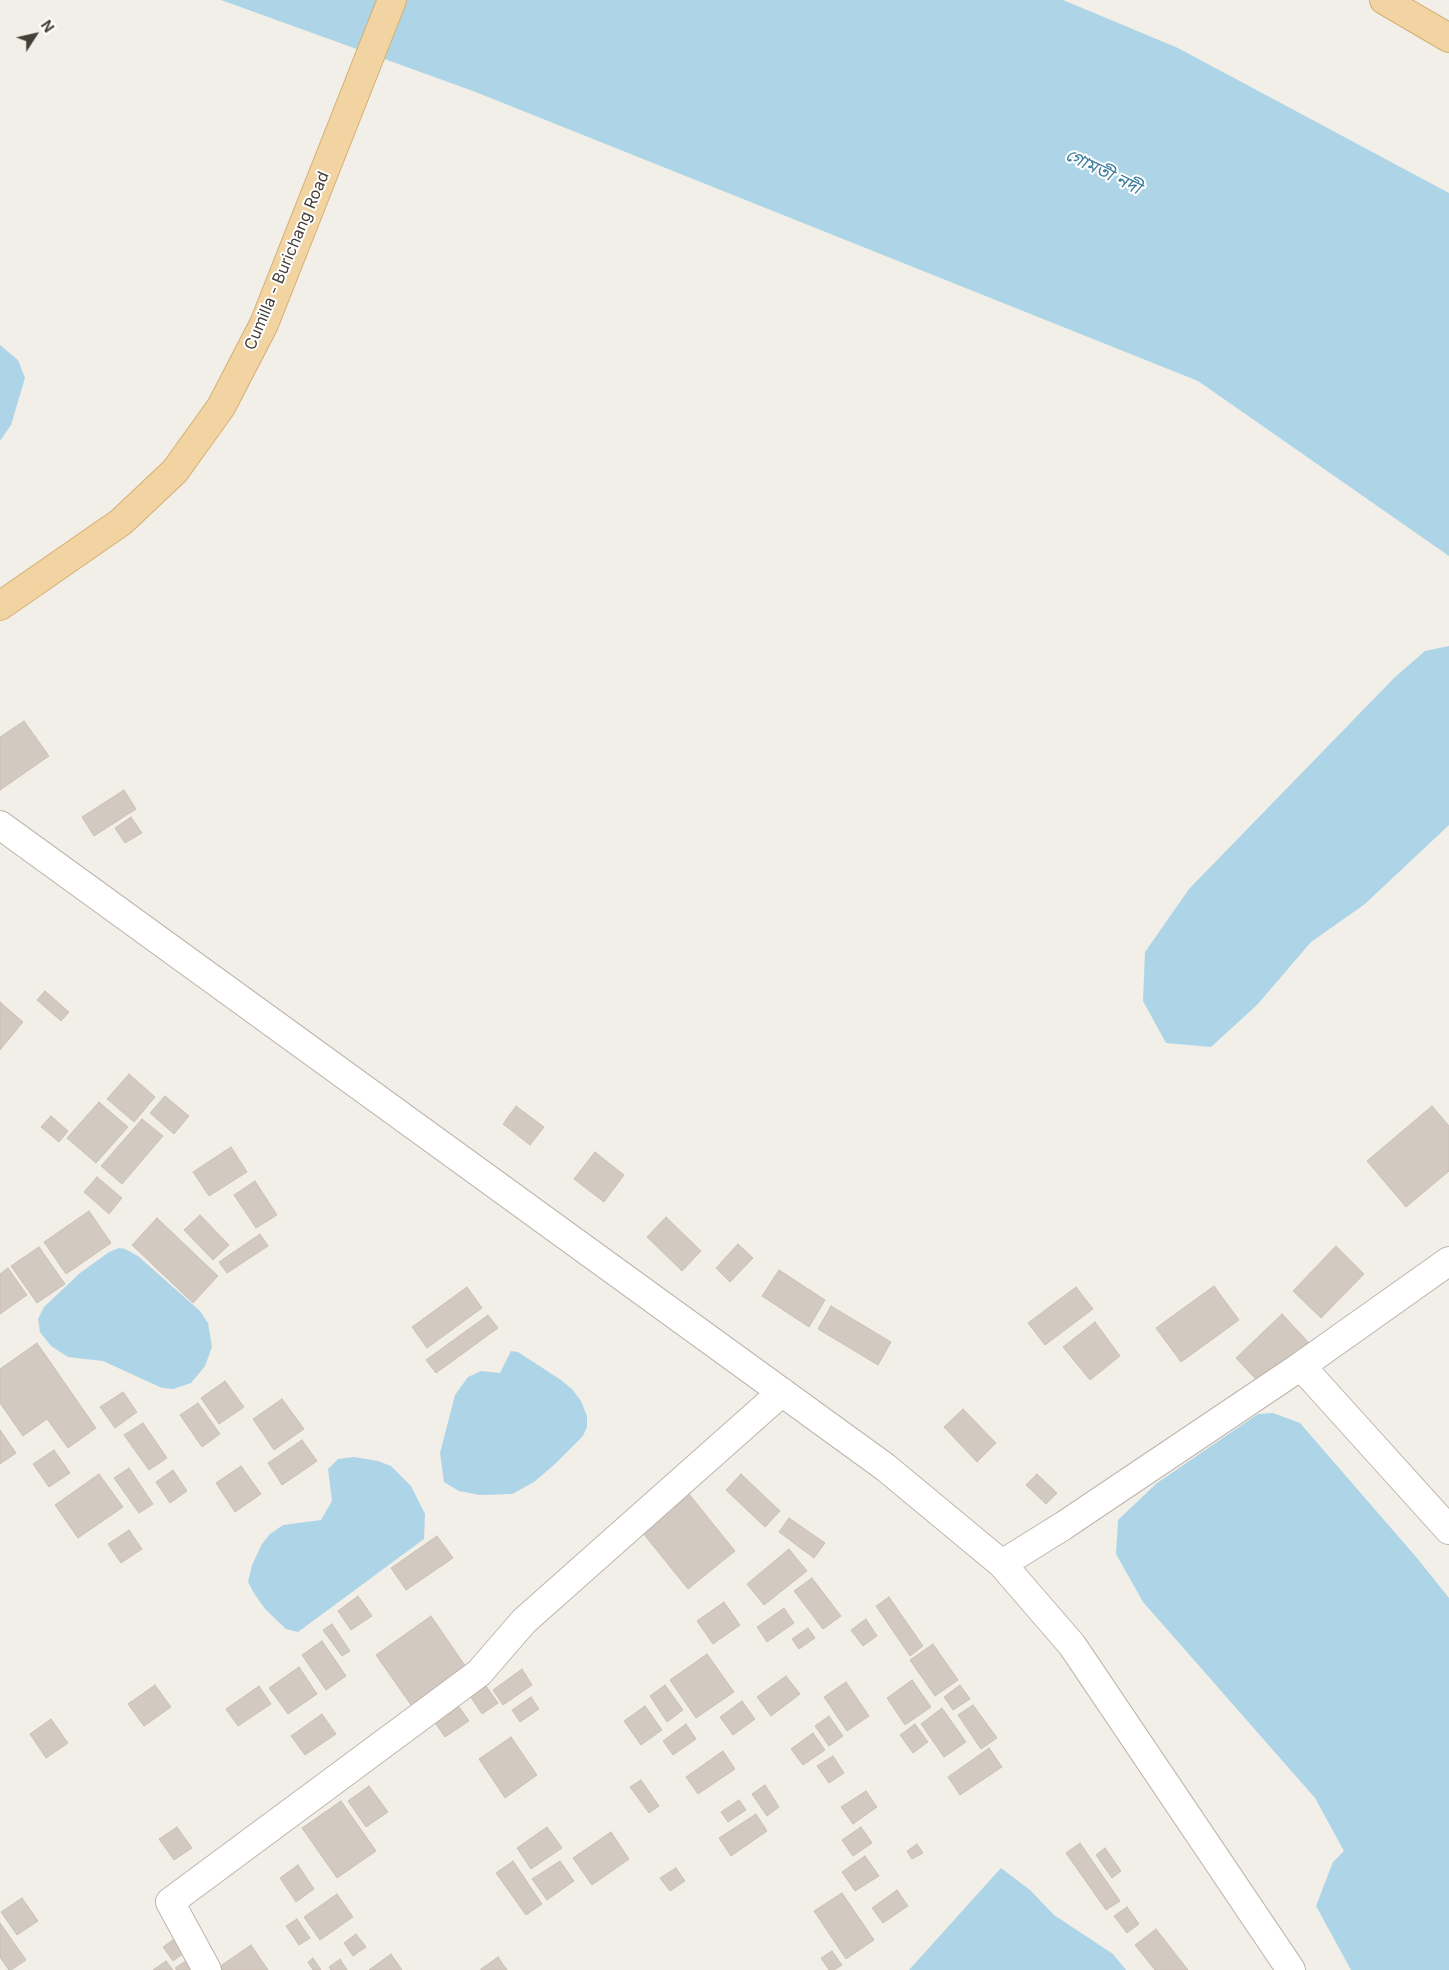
<!DOCTYPE html>
<meta charset="utf-8">
<style>
body{margin:0}
#map{position:relative;width:1449px;height:1970px;overflow:hidden;background:#f2efe9;font-family:Inter,sans-serif}
canvas{display:block}
.north{position:absolute;left:10px;top:10px;width:50px;height:50px;-webkit-text-stroke:4px #fff;paint-order:stroke;rotate:55deg;font-size:14px;font-weight:700;line-height:20px;text-align:center;color:#453f38}
.north::after{content:'';display:block;margin:auto;width:18px;height:22px;background:#453f38;clip-path:polygon(50% 0,100% 100%,50% 72%,0 100%)}
</style>
<div id="map">
<canvas width="1449" height="1970"></canvas>
<div class="north">N</div>
</div>
<script>
const ctx = document.querySelector('canvas').getContext('2d');
ctx.lineJoin = 'round';
function fillPath(path, color) { ctx.fillStyle = color; ctx.fill(path, 'evenodd'); }
const poly = rows => new Path2D(rows.map(r => 'M' + r).join(''));
function stroke(path, color, width, dash) { ctx.strokeStyle = color; ctx.lineWidth = width; ctx.lineCap = dash ? 'butt' : 'round'; ctx.setLineDash(dash || []); ctx.stroke(path); }
function write(font, color, halo, rows, align = 'center') {
  ctx.font = font + ' Inter,"Noto Sans Bengali",sans-serif'; ctx.lineWidth = 4; ctx.setLineDash([]); ctx.textBaseline = 'middle'; ctx.strokeStyle = halo; ctx.fillStyle = color; for (const [text, x, y, turn = 0] of rows) {
    ctx.save(); ctx.translate(x, y); ctx.rotate((+turn || 0) * Math.PI / 180); ctx.textAlign = isNaN(turn) ? turn : align; if (halo) ctx.strokeText(text, 0, 0); ctx.fillText(text, 0, 0); ctx.restore();
  }
}
fillPath(poly([
 [221,0,1063,0,1178,48,1449,193,1449,556,1198,381,473,91],
 [0,345,18,360,25,378,11,425,0,441],
 [1449,646,1449,825,1365,904,1311,942,1257,1005,1211,1047,1166,1043,1143,1001,1145,952,1189,889,1395,677,1425,651],
 [119,1248,125,1249,138,1256,200,1311,208,1323,212,1347,205,1366,191,1383,173,1389,162,1388,103,1361,68,1357,51,1346,40,1332,38,1319,44,1307,80,1273,109,1252],
 [511,1351,518,1352,561,1380,572,1389,581,1401,587,1416,587,1427,583,1436,555,1464,534,1482,512,1494,480,1495,459,1491,444,1482,440,1453,455,1395,468,1377,481,1371,500,1373],
 [1273,1413,1300,1423,1417,1558,1449,1598,1449,1970,1351,1970,1316,1906,1333,1862,1344,1851,1315,1798,1143,1602,1116,1554,1118,1520,1157,1483,1258,1414],
 [354,1457,378,1461,391,1466,411,1486,425,1514,424,1539,298,1632,286,1629,266,1610,255,1595,248,1582,252,1565,262,1544,270,1534,283,1525,321,1520,332,1501,328,1469,338,1459],
 [1001,1868,1030,1890,1054,1915,1113,1954,1126,1970,909,1970]
]), '#add5e7');
const building = poly([
 [24,721,49,756,0,790,0,737,24,721],
 [124,790,136,809,94,836,82,817,124,790],
 [131,817,142,833,125,843,115,828,131,817],
 [45,991,69,1012,61,1021,37,1000,45,991],
 [0,1002,23,1022,0,1050,0,1002],
 [129,1074,155,1097,134,1122,107,1099,129,1074],
 [165,1096,189,1116,174,1134,150,1113,165,1096],
 [99,1102,128,1127,96,1163,67,1138,99,1102],
 [516,1106,544,1127,530,1145,503,1124,516,1106],
 [1432,1106,1449,1126,1449,1171,1406,1207,1367,1161,1432,1106],
 [51,1116,68,1131,59,1142,41,1127,51,1116],
 [142,1119,163,1136,122,1184,101,1166,142,1119],
 [231,1147,247,1172,209,1196,193,1172,231,1147],
 [595,1152,624,1175,604,1202,574,1179,595,1152],
 [97,1177,122,1198,109,1214,84,1192,97,1177],
 [255,1181,277,1215,256,1228,234,1195,255,1181],
 [89,1211,111,1243,66,1274,44,1242,89,1211],
 [200,1215,229,1245,213,1260,184,1230,200,1215],
 [666,1217,701,1251,682,1271,647,1237,666,1217],
 [157,1218,218,1276,193,1303,132,1245,157,1218],
 [260,1234,268,1246,227,1273,219,1262,260,1234],
 [738,1244,753,1258,730,1282,716,1268,738,1244],
 [1336,1246,1364,1274,1321,1318,1293,1291,1336,1246],
 [39,1247,65,1284,37,1303,11,1266,39,1247],
 [8,1268,27,1295,0,1314,0,1274,8,1268],
 [779,1270,825,1300,809,1327,762,1296,779,1270],
 [1214,1286,1239,1320,1181,1362,1156,1328,1214,1286],
 [467,1287,482,1308,427,1348,412,1327,467,1287],
 [1076,1287,1093,1309,1045,1345,1028,1323,1076,1287],
 [831,1306,891,1342,878,1365,818,1329,831,1306],
 [1282,1314,1311,1345,1265,1389,1236,1358,1282,1314],
 [488,1315,498,1328,436,1373,426,1360,488,1315],
 [1095,1322,1120,1356,1090,1380,1063,1347,1095,1322],
 [37,1343,96,1428,68,1448,47,1419,23,1436,0,1403,0,1369,37,1343],
 [225,1381,244,1407,219,1424,201,1398,225,1381],
 [123,1392,137,1412,115,1428,100,1407,123,1392],
 [282,1399,304,1429,274,1450,253,1419,282,1399],
 [198,1403,220,1434,202,1447,180,1415,198,1403],
 [963,1409,996,1443,977,1462,944,1427,963,1409],
 [143,1423,167,1458,149,1470,124,1435,143,1423],
 [0,1430,16,1453,0,1464,0,1430],
 [302,1440,317,1461,282,1485,268,1463,302,1440],
 [54,1450,70,1473,49,1487,33,1464,54,1450],
 [241,1466,261,1494,235,1512,216,1483,241,1466],
 [129,1468,153,1504,139,1513,114,1478,129,1468],
 [173,1470,187,1491,170,1503,156,1482,173,1470],
 [99,1474,123,1507,78,1538,55,1505,99,1474],
 [741,1474,780,1511,765,1527,726,1490,741,1474],
 [1037,1474,1057,1493,1046,1504,1026,1485,1037,1474],
 [689,1494,735,1551,688,1589,642,1532,689,1494],
 [789,1518,825,1543,814,1558,779,1532,789,1518],
 [129,1530,142,1549,121,1563,108,1544,129,1530],
 [437,1536,453,1558,406,1590,391,1568,437,1536],
 [789,1549,807,1571,764,1605,747,1584,789,1549],
 [812,1578,841,1616,823,1629,794,1591,812,1578],
 [358,1596,372,1616,351,1630,338,1611,358,1596],
 [889,1597,923,1646,910,1656,876,1606,889,1597],
 [724,1602,740,1625,713,1644,697,1621,724,1602],
 [784,1608,794,1623,767,1642,757,1627,784,1608],
 [431,1616,466,1667,411,1705,376,1655,431,1616],
 [866,1619,877,1636,863,1646,851,1630,866,1619],
 [332,1624,350,1651,342,1656,323,1630,332,1624],
 [808,1628,815,1638,799,1649,792,1639,808,1628],
 [322,1641,346,1676,326,1690,302,1655,322,1641],
 [933,1644,958,1680,935,1696,910,1660,933,1644],
 [707,1654,734,1692,696,1718,670,1680,707,1654],
 [299,1667,317,1694,288,1714,269,1688,299,1667],
 [522,1669,532,1685,503,1705,493,1690,522,1669],
 [786,1676,800,1694,771,1716,757,1697,786,1676],
 [912,1680,931,1707,905,1725,887,1698,912,1680],
 [846,1682,869,1716,847,1731,824,1697,846,1682],
 [155,1685,171,1707,144,1726,128,1704,155,1685],
 [665,1685,683,1710,667,1722,650,1696,665,1685],
 [960,1685,970,1699,953,1710,944,1697,960,1685],
 [259,1686,271,1704,238,1726,226,1709,259,1686],
 [486,1686,498,1703,482,1714,470,1696,486,1686],
 [452,1697,469,1721,445,1737,429,1714,452,1697],
 [531,1697,539,1709,520,1722,512,1710,531,1697],
 [742,1701,755,1719,733,1735,720,1717,742,1701],
 [973,1705,997,1738,981,1749,958,1715,973,1705],
 [645,1706,662,1730,641,1745,624,1721,645,1706],
 [942,1708,966,1742,944,1757,921,1724,942,1708],
 [322,1714,336,1734,305,1755,291,1736,322,1714],
 [829,1716,843,1736,829,1746,815,1726,829,1716],
 [51,1719,68,1743,46,1758,30,1734,51,1719],
 [686,1724,696,1739,673,1755,663,1741,686,1724],
 [915,1724,928,1742,913,1753,900,1735,915,1724],
 [813,1733,825,1750,803,1765,791,1749,813,1733],
 [511,1737,537,1775,505,1798,479,1759,511,1737],
 [989,1748,1002,1767,960,1795,948,1777,989,1748],
 [723,1751,735,1769,698,1794,686,1777,723,1751],
 [833,1756,844,1773,829,1783,817,1766,833,1756],
 [641,1780,659,1806,649,1813,630,1787,641,1780],
 [765,1785,779,1807,767,1816,752,1794,765,1785],
 [369,1786,388,1812,366,1827,348,1801,369,1786],
 [866,1791,877,1807,853,1824,841,1807,866,1791],
 [739,1800,746,1810,728,1822,721,1812,739,1800],
 [341,1801,376,1851,337,1878,302,1828,341,1801],
 [756,1814,767,1831,731,1856,719,1838,756,1814],
 [177,1827,192,1848,174,1860,159,1839,177,1827],
 [547,1827,562,1848,531,1869,517,1848,547,1827],
 [861,1827,872,1843,853,1856,842,1840,861,1827],
 [611,1832,629,1859,592,1885,573,1858,611,1832],
 [1080,1843,1120,1901,1106,1910,1066,1853,1080,1843],
 [917,1844,923,1853,912,1859,907,1851,917,1844],
 [1105,1848,1121,1871,1112,1878,1096,1855,1105,1848],
 [865,1856,879,1876,855,1891,842,1872,865,1856],
 [513,1861,542,1904,526,1915,496,1873,513,1861],
 [560,1861,574,1881,547,1900,532,1879,560,1861],
 [298,1865,314,1889,296,1902,280,1878,298,1865],
 [676,1868,685,1881,670,1891,660,1878,676,1868],
 [897,1890,908,1906,883,1923,872,1908,897,1890],
 [842,1893,874,1940,846,1959,814,1911,842,1893],
 [337,1894,353,1917,320,1940,304,1917,337,1894],
 [22,1898,38,1921,17,1935,1,1912,22,1898],
 [1127,1907,1139,1924,1127,1933,1114,1916,1127,1907],
 [297,1919,310,1938,299,1945,286,1926,297,1919],
 [0,1923,26,1960,11,1970,9,1970,0,1957,0,1923],
 [1156,1929,1188,1970,1155,1970,1135,1945,1156,1929],
 [356,1934,366,1947,353,1956,344,1943,356,1934],
 [177,1937,187,1951,173,1961,163,1947,177,1937],
 [251,1945,268,1970,221,1970,219,1967,251,1945],
 [832,1951,842,1965,834,1970,829,1970,821,1958,832,1951],
 [391,1954,402,1970,369,1970,391,1954],
 [498,1957,507,1970,481,1970,481,1969,498,1957],
 [313,1958,321,1970,313,1970,308,1962,313,1958],
 [189,1959,197,1970,177,1970,175,1968,189,1959],
 [340,1959,347,1970,331,1970,329,1967,340,1959],
 [166,1961,173,1970,153,1970,166,1961]
]);
fillPath(building, '#d2c9c0');
stroke(building, '#ccc0b4', 1);
const minor = poly([
 [0,825,885,1467,1002,1564,1072,1645,1291,1970],
 [1301,1366,1449,1261],
 [1002,1564,1063,1526,1301,1366,1449,1530],
 [207,1970,170,1902,479,1673,524,1621,782,1392]
]);
const major = poly([
 [1384,0,1449,38],
 [0,606,121,522,175,471,221,407,264,324,392,0]
]);
stroke(minor, '#bdb5ad', 30);
stroke(major, '#d5af74', 30);
stroke(minor, '#fff', 28);
stroke(major, '#f2d3a2', 28);
write('16px', '#453f38', '#fff', [
 ["Cumilla - Burichang Road",287,261,-67]
]);
write('italic 18px', '#3c7d9d', '#fff', [
 ["গোমতী নদী",1103,172,26]
]);
</script>
